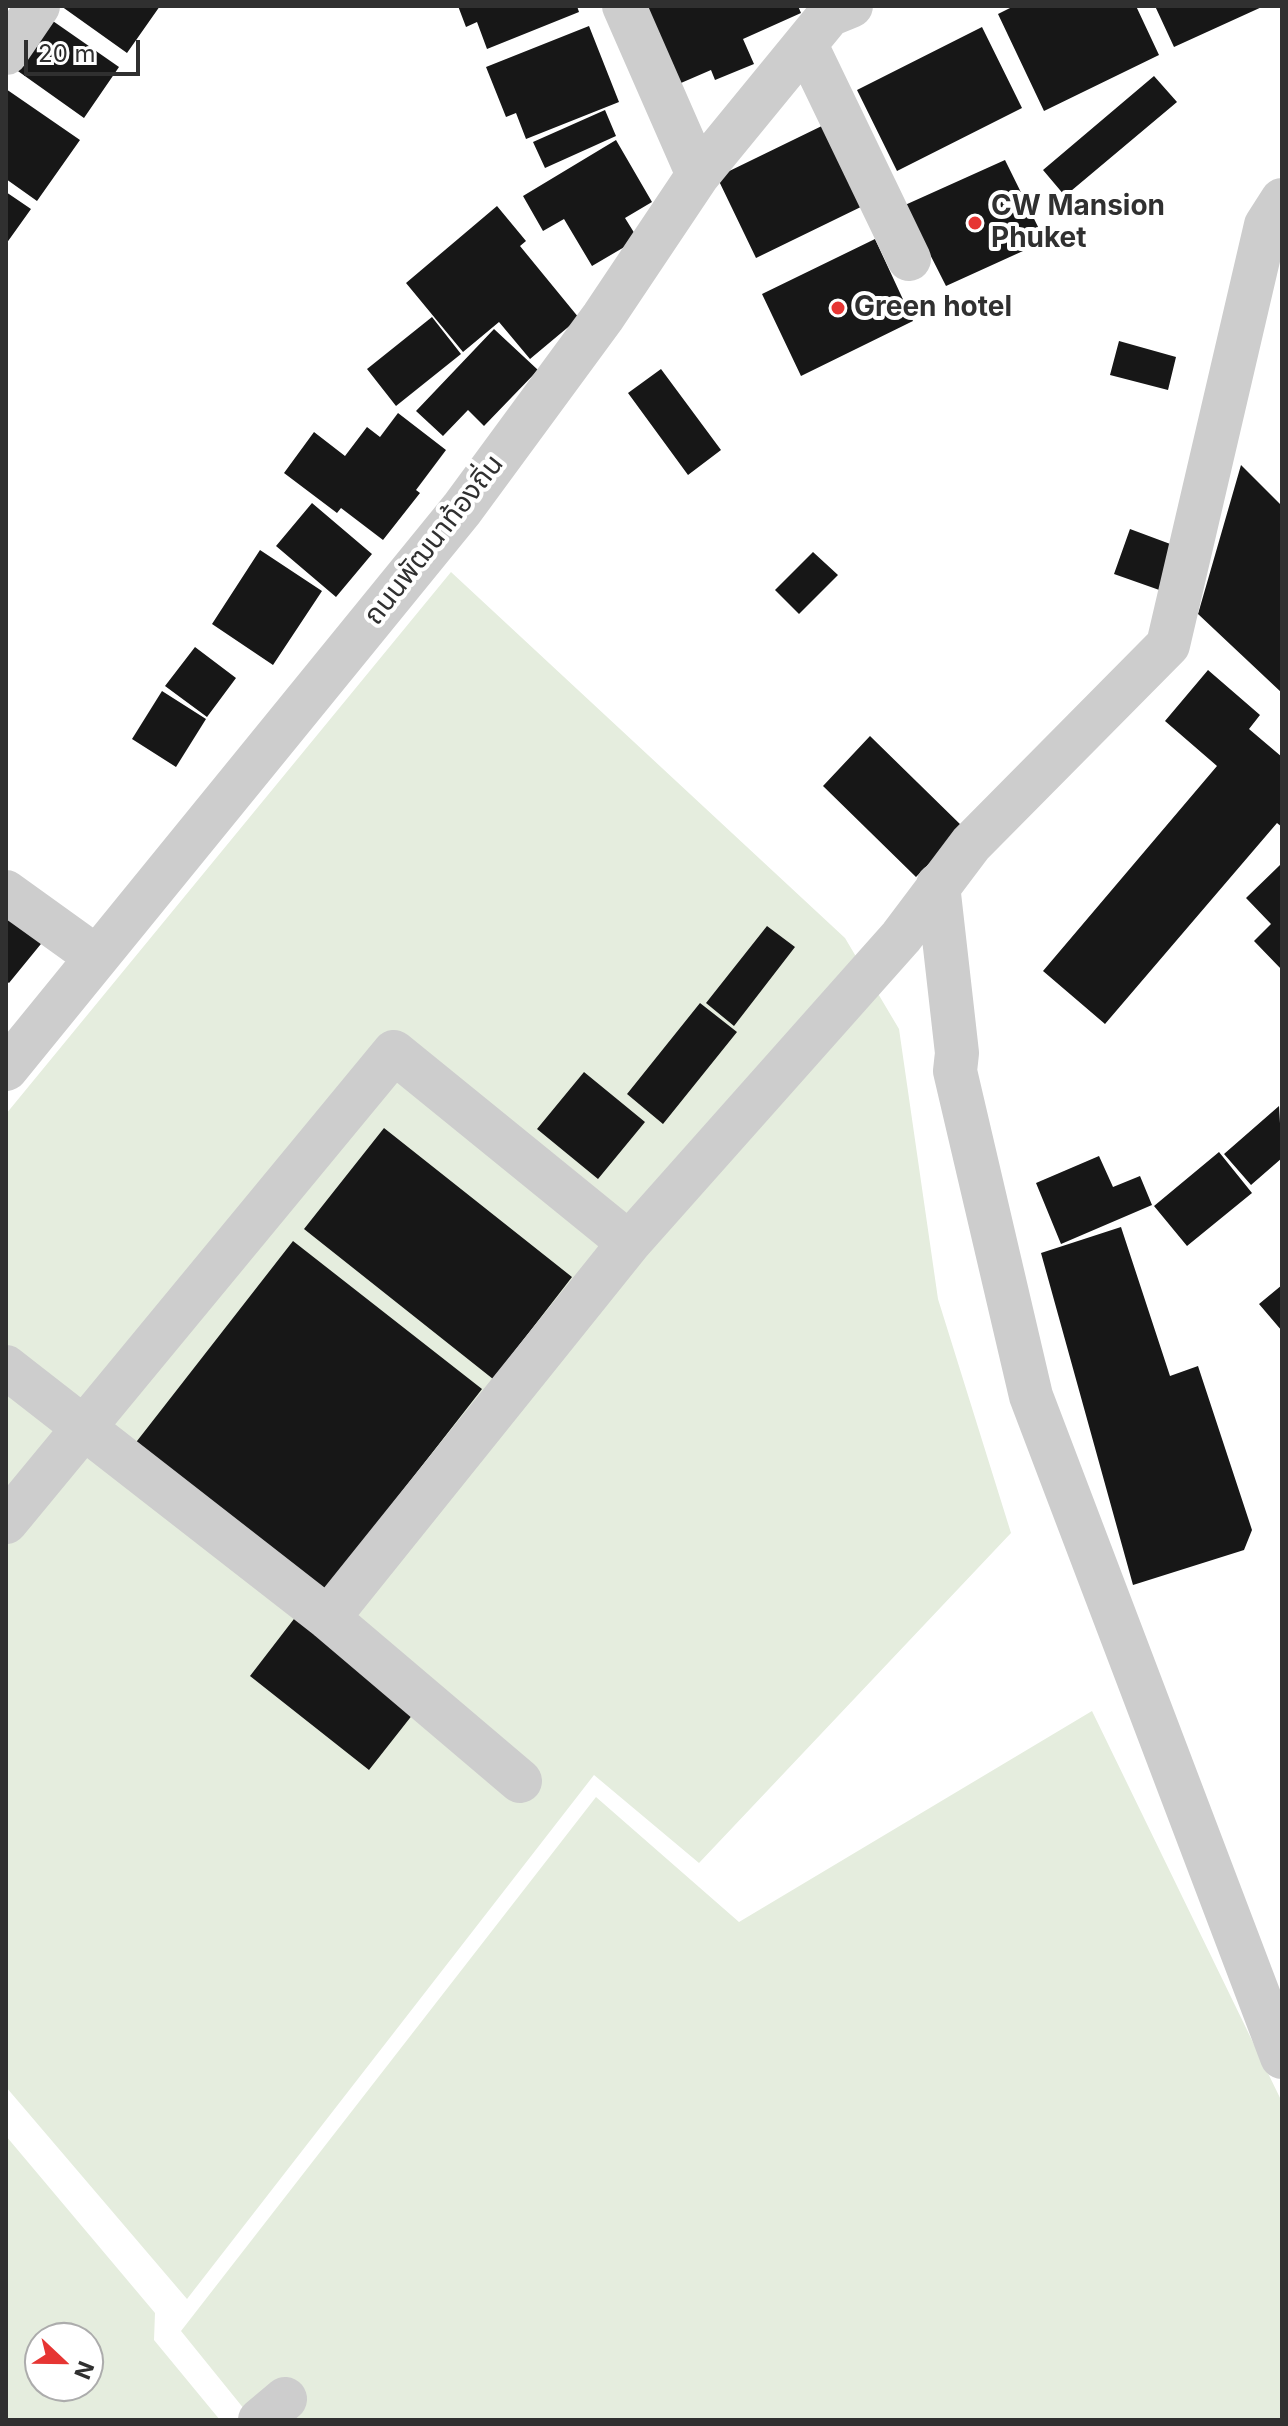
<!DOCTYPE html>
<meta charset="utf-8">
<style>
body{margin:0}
#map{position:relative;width:1288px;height:2426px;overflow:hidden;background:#fff;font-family:Inter,sans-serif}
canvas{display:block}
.frame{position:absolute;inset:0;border:8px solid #303030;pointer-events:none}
.north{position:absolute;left:24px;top:2322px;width:80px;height:80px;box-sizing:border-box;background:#fff;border:2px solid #acacac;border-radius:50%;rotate:112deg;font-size:22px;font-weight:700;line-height:32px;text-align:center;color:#303030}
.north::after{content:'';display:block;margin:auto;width:28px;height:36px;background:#e63533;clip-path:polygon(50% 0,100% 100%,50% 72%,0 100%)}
.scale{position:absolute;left:24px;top:40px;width:116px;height:36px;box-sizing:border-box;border:4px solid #303030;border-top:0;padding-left:10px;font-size:24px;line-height:28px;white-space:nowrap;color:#303030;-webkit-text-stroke:6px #fff;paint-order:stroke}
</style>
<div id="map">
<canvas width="1288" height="2426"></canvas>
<div class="frame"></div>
<div class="north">N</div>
<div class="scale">20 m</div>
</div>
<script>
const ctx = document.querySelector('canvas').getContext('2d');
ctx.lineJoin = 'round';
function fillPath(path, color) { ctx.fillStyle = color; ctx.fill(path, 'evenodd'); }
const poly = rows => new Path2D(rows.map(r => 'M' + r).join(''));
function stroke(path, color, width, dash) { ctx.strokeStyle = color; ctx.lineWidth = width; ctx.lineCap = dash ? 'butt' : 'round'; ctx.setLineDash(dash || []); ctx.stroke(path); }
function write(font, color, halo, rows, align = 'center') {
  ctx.font = font + ' Inter,"Noto Sans Thai",sans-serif'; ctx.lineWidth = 8; ctx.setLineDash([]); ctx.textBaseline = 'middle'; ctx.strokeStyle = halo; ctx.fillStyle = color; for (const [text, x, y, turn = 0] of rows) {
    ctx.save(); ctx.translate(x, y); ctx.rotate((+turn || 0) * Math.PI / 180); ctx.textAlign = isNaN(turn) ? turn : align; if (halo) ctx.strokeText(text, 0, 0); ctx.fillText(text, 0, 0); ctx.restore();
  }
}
fillPath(poly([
 [451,572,845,938,899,1029,938,1299,1011,1533,699,1863,594,1775,187,2299,6,2087,6,1114],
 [1092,1711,1282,2102,1282,2420,253,2420,181,2331,596,1797,739,1922],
 [6,2136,155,2313,154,2340,220,2420,6,2420],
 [40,2338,88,2338,88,2386,40,2386]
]), '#e5edde');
fillPath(poly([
 [61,6,160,6,127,53],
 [458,6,577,6,579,12,487,49,477,22,466,27],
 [638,6,798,6,801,13,743,39,754,64,715,80,711,70,674,86],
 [1014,6,1136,6,1159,55,1044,111,998,14],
 [1155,6,1264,6,1174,47],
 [50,19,119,67,84,118,15,69],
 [589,26,619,102,526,139,516,113,506,117,486,67],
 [982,27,1022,108,897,171,857,90],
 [1154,76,1177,102,1065,196,1043,170],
 [6,89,80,140,37,201,6,179],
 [605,110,616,136,545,168,533,142],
 [830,122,869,203,756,258,717,177],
 [616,140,652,202,625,218,638,239,592,266,564,219,543,231,523,196],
 [1005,160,1045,241,946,286,905,205],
 [6,192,31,209,6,244],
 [497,206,526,241,520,246,579,318,530,359,499,322,463,352,406,283],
 [875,239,913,321,801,376,762,294],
 [432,317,461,354,396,406,367,369],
 [494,329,538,370,484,426,468,410,443,436,416,411],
 [1119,341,1176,357,1168,390,1110,375],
 [661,369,721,450,688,475,628,393],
 [398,413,446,450,416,490,420,493,383,540,341,508,337,513,284,473,314,432,345,456,367,427,380,437],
 [1241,465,1282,506,1282,693,1198,614],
 [312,503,372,554,336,597,276,546],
 [1130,529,1181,548,1165,592,1114,574],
 [260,550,322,591,273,665,212,624],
 [813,552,838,575,799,614,775,590],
 [195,647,236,678,207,717,165,686],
 [1208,670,1260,715,1249,729,1282,757,1282,827,1277,823,1105,1024,1043,971,1217,766,1165,721],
 [162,691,206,719,176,767,132,739],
 [870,736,964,828,916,877,823,786],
 [1280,865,1282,867,1282,970,1254,941,1271,924,1246,898],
 [6,906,45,939,9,983,6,981],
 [767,926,795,947,734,1026,706,1003],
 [700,1003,737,1032,663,1124,627,1094],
 [584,1072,645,1122,598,1179,537,1129],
 [1279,1106,1282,1158,1251,1185,1224,1154],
 [384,1128,572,1277,493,1379,304,1229],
 [1219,1152,1252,1193,1187,1246,1154,1206],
 [1099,1156,1113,1187,1140,1176,1152,1205,1061,1244,1036,1183],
 [1121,1227,1170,1376,1198,1366,1252,1530,1244,1550,1133,1585,1041,1253],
 [293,1241,482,1389,318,1599,130,1450],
 [1282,1285,1282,1331,1259,1304],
 [297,1615,417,1709,369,1770,250,1676]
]), '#171717');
stroke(poly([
 [624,6,698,175],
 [806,45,909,259],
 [6,53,38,6],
 [938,885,957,1053,955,1071,1031,1396,1282,2057],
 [6,892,95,956],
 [6,1069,462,509,603,317,698,175,829,15,851,6],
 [6,1367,328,1618,520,1781],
 [6,1522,394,1052,629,1243],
 [328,1618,629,1243,901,937,971,844,1168,645,1266,225,1282,200],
 [260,2420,285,2399]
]), '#cdcdcd', 44);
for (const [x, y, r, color] of [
 [975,223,8,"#e63533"],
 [838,308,8,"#e63533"]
]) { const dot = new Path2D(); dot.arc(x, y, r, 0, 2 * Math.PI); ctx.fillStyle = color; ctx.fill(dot); stroke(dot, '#fff', 3); }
write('bold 28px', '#303030', '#fff', [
 ["CW Mansion",991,207],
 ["Phuket",991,239],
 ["Green hotel",854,308]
], 'left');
write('28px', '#303030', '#fff', [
 ["ถนนพัฒนาท้องถิ่น",434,540,-52]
]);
</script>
